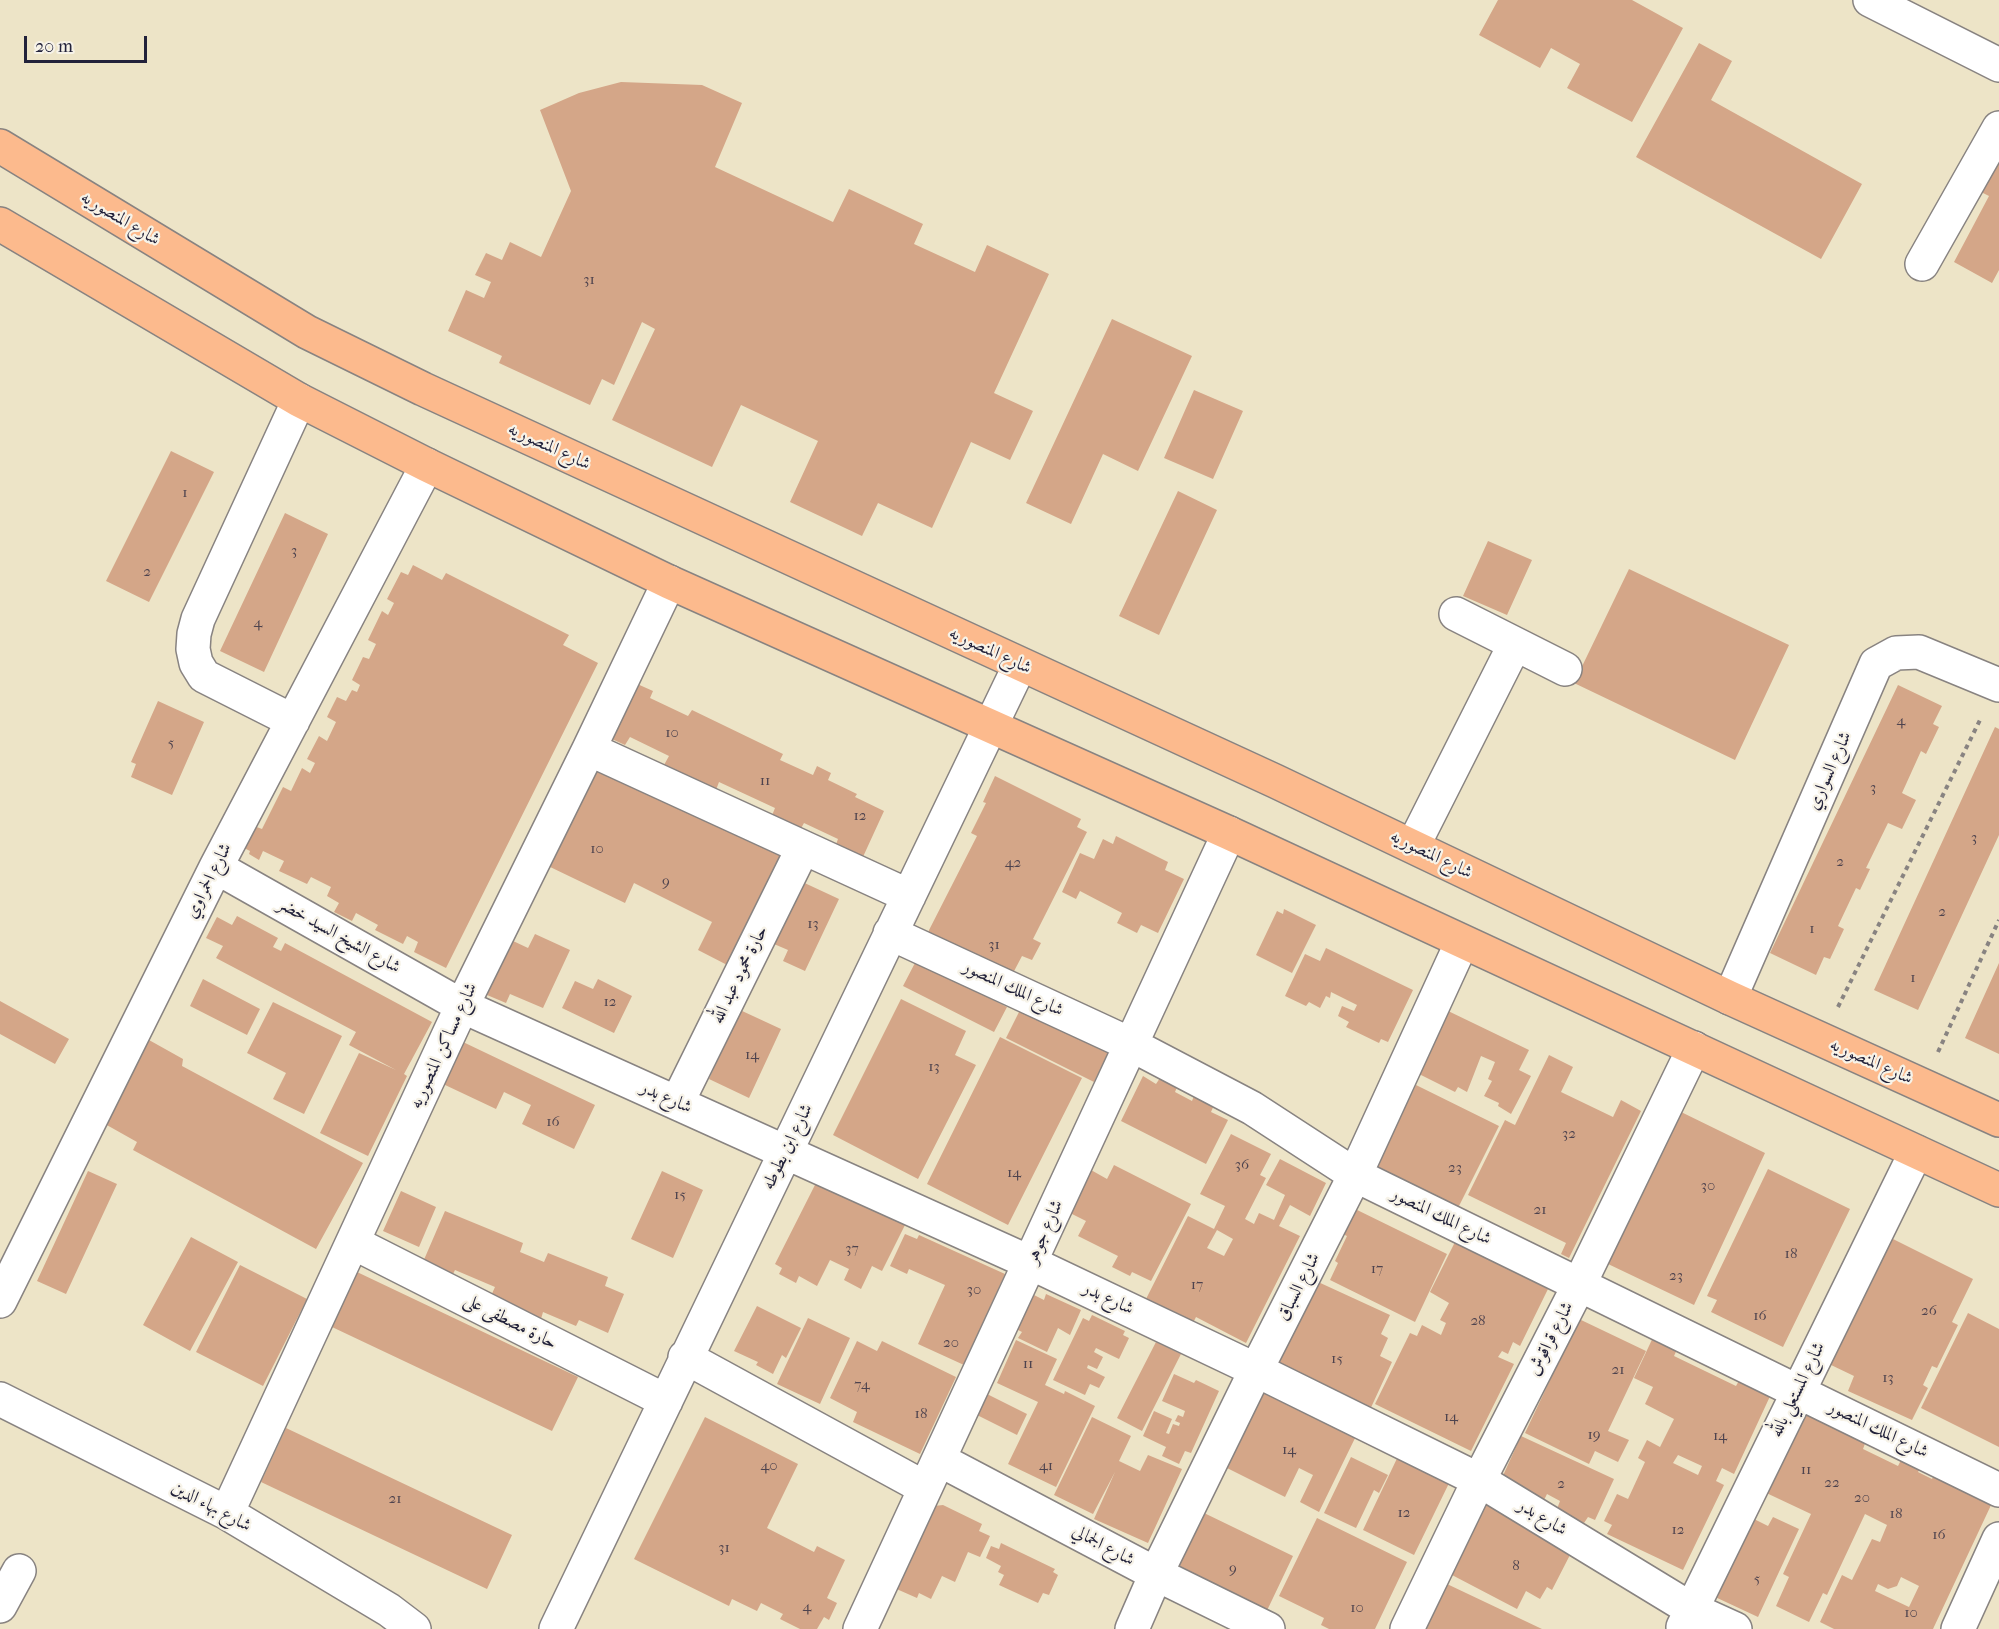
<!DOCTYPE html>
<meta charset="utf-8">
<style>
body{margin:0}
#map{position:relative;width:1999px;height:1629px;overflow:hidden;background:#ede4c7;font-family:"IM FELL French Canon",serif}
canvas{display:block}
.scale{position:absolute;left:24px;top:36px;width:123px;height:27px;box-sizing:border-box;border:3px solid #22223b;border-top:0;padding-left:8px;font-size:18px;line-height:21px;white-space:nowrap;color:#22223b;-webkit-text-stroke:4px #f7f3e8;paint-order:stroke}
</style>
<div id="map">
<canvas width="1999" height="1629"></canvas>
<div class="scale">20 m</div>
</div>
<script>
const ctx = document.querySelector('canvas').getContext('2d');
ctx.lineJoin = 'round';
function fillPath(path, color) { ctx.fillStyle = color; ctx.fill(path, 'evenodd'); }
const poly = rows => new Path2D(rows.map(r => 'M' + r).join(''));
function stroke(path, color, width, dash) { ctx.strokeStyle = color; ctx.lineWidth = width; ctx.lineCap = dash ? 'butt' : 'round'; ctx.setLineDash(dash || []); ctx.stroke(path); }
function write(font, color, halo, rows, align = 'center') {
  ctx.font = font + ' "IM FELL French Canon",Amiri,serif'; ctx.lineWidth = 4.5; ctx.setLineDash([]); ctx.textBaseline = 'middle'; ctx.strokeStyle = halo; ctx.fillStyle = color; for (const [text, x, y, turn = 0] of rows) {
    ctx.save(); ctx.translate(x, y); ctx.rotate((+turn || 0) * Math.PI / 180); ctx.textAlign = isNaN(turn) ? turn : align; if (halo) ctx.strokeText(text, 0, 0); ctx.fillText(text, 0, 0); ctx.restore();
  }
}
fillPath(poly([
 [1498,0,1632,0,1683,28,1632,122,1567,88,1580,64,1551,48,1540,68,1479,35],
 [1699,43,1732,61,1711,100,1862,184,1821,259,1636,157],
 [621,82,702,85,742,103,715,167,833,222,849,189,923,224,914,244,975,272,987,245,1049,274,994,393,1033,411,1010,460,971,442,932,528,878,503,862,536,790,502,818,441,741,405,712,467,612,420,655,329,642,322,614,385,602,379,590,405,499,363,502,356,448,331,466,290,484,298,491,282,475,275,486,253,502,260,510,242,541,257,571,191,540,110,579,93],
 [1999,154,1999,270,1992,283,1954,262,1989,196,1977,190],
 [1112,319,1192,356,1138,471,1103,454,1071,524,1026,503],
 [1194,390,1243,411,1213,479,1164,458],
 [171,451,214,472,149,602,106,581],
 [1178,491,1217,510,1159,635,1119,616],
 [285,513,328,534,264,672,220,651],
 [1488,541,1532,560,1507,615,1463,596],
 [413,565,442,580,446,573,569,635,563,645,598,663,446,968,414,952,418,942,407,936,403,944,375,930,378,925,356,913,352,921,334,912,339,903,327,896,331,887,311,877,307,884,279,871,284,861,263,851,259,860,249,854,250,851,244,848,254,826,262,829,283,787,291,791,302,768,310,773,315,763,307,759,319,736,327,741,336,722,327,717,337,697,346,701,352,690,357,692,360,685,352,680,363,657,369,659,376,644,368,640,382,611,388,615,394,603,387,599,401,572,408,575],
 [1629,569,1789,645,1735,760,1574,683],
 [626,679,653,691,650,698,688,716,692,710,783,754,780,760,813,775,817,766,831,773,828,780,857,794,855,797,884,811,862,859,835,847,838,839,804,823,799,832,771,818,775,808,719,782,716,790,664,765,669,756,630,737,625,745,601,734],
 [1898,685,1942,706,1933,724,1939,727,1926,754,1921,751,1902,793,1916,800,1902,829,1888,823,1866,868,1870,869,1860,890,1856,888,1838,926,1844,929,1830,959,1824,957,1816,975,1770,953],
 [158,701,204,722,172,795,131,777,136,764,131,762],
 [1995,727,1999,729,1999,835,1918,1010,1874,990],
 [595,765,787,859,733,968,698,950,712,922,634,883,625,903,546,865],
 [995,776,1081,819,1077,827,1087,832,1033,939,1041,943,1032,960,1022,956,1012,975,926,936,977,836,971,833,986,803,983,802],
 [1116,836,1168,862,1165,870,1184,879,1158,933,1141,925,1137,933,1117,923,1122,913,1080,891,1076,899,1062,892,1080,853,1094,859,1103,839,1113,844],
 [796,879,839,899,805,971,783,961,788,950,767,941],
 [1284,909,1316,925,1292,973,1256,955,1277,911,1283,914],
 [237,916,278,938,273,947,281,951,285,943,432,1022,404,1074,407,1076,368,1156,320,1133,359,1053,396,1070,349,1045,356,1032,216,958,223,946,206,938,217,917,232,925],
 [535,934,570,950,543,1008,510,994,506,1003,487,995,511,940,528,948],
 [1326,948,1413,990,1388,1042,1381,1039,1379,1043,1346,1027,1349,1022,1338,1016,1342,1006,1354,1011,1357,1005,1331,992,1330,998,1326,996,1320,1008,1309,1002,1306,1006,1285,996,1305,954,1320,961],
 [916,961,1007,1007,994,1032,903,986],
 [1999,963,1999,1054,1965,1038],
 [203,979,260,1009,247,1035,190,1006],
 [598,979,632,996,614,1033,562,1008,575,981,593,989],
 [901,999,966,1031,955,1055,976,1065,918,1179,833,1135],
 [0,1001,69,1039,55,1064,0,1034],
 [273,1002,342,1036,304,1114,273,1099,286,1073,247,1053],
 [1021,1008,1109,1053,1094,1082,1006,1038],
 [1444,1009,1529,1050,1519,1070,1531,1076,1511,1114,1498,1106,1499,1103,1484,1096,1492,1081,1488,1079,1495,1062,1481,1056,1467,1092,1458,1087,1455,1092,1419,1074],
 [740,1010,781,1029,749,1098,709,1079],
 [1000,1037,1082,1078,1008,1225,927,1184],
 [149,1040,183,1059,182,1066,363,1163,316,1249,133,1150,137,1142,105,1124],
 [463,1042,595,1105,574,1149,522,1124,531,1105,504,1092,496,1109,443,1084],
 [1549,1055,1573,1067,1561,1092,1613,1117,1621,1100,1641,1111,1569,1258,1561,1254,1566,1243,1468,1195,1505,1120,1515,1125],
 [1143,1076,1156,1084,1160,1078,1177,1087,1175,1092,1192,1101,1194,1096,1214,1105,1211,1112,1228,1120,1206,1164,1121,1121],
 [1416,1085,1499,1126,1457,1210,1374,1169],
 [1677,1110,1765,1153,1694,1305,1606,1263],
 [1231,1134,1271,1154,1260,1175,1266,1178,1245,1219,1254,1224,1259,1213,1274,1220,1285,1195,1266,1185,1280,1159,1326,1183,1310,1216,1290,1205,1279,1226,1300,1236,1246,1343,1196,1317,1192,1325,1150,1309,1154,1303,1146,1299,1188,1216,1214,1229,1225,1206,1200,1194],
 [1217,1230,1233,1239,1224,1256,1207,1248],
 [1114,1165,1191,1204,1151,1281,1132,1272,1130,1276,1112,1267,1118,1256,1078,1236,1086,1221,1070,1213,1091,1170,1107,1179],
 [1768,1169,1850,1209,1783,1347,1711,1312,1717,1300,1707,1296],
 [88,1171,117,1184,66,1294,37,1281],
 [662,1171,703,1190,673,1258,631,1239],
 [818,1179,906,1223,882,1271,872,1266,861,1289,844,1280,849,1269,830,1260,817,1286,799,1276,796,1283,779,1274,782,1268,775,1264],
 [401,1191,436,1207,419,1247,383,1231],
 [1349,1206,1447,1254,1415,1322,1330,1280,1338,1263,1335,1261,1347,1236,1337,1231],
 [445,1211,523,1243,520,1252,544,1262,548,1253,608,1277,605,1286,624,1294,608,1333,579,1320,576,1326,543,1312,541,1319,490,1298,495,1287,455,1270,453,1274,423,1262],
 [905,1234,917,1239,919,1235,1005,1274,964,1365,918,1344,945,1285,909,1269,907,1274,890,1266],
 [1885,1235,1973,1279,1952,1322,1958,1325,1937,1368,1932,1366,1923,1385,1928,1388,1912,1420,1848,1391,1854,1376,1829,1364],
 [191,1237,238,1262,190,1351,143,1325],
 [1455,1242,1548,1289,1520,1346,1513,1342,1508,1354,1502,1351,1498,1357,1514,1364,1471,1451,1375,1404,1410,1333,1417,1336,1422,1325,1441,1335,1446,1323,1440,1320,1449,1303,1430,1292],
 [240,1265,307,1299,263,1386,196,1352],
 [357,1272,578,1377,552,1431,332,1327],
 [1316,1281,1390,1315,1381,1334,1388,1338,1380,1356,1392,1362,1368,1414,1275,1370],
 [1030,1293,1044,1300,1046,1294,1081,1310,1070,1335,1058,1328,1047,1352,1018,1338,1022,1332,1014,1328],
 [757,1306,801,1328,786,1358,782,1355,773,1374,756,1365,758,1362,734,1351],
 [1968,1313,1999,1329,1999,1447,1921,1408],
 [1092,1315,1125,1331,1123,1335,1129,1338,1119,1359,1096,1348,1094,1352,1103,1357,1097,1369,1088,1365,1087,1368,1105,1377,1099,1388,1090,1384,1085,1395,1053,1380,1083,1318,1089,1321],
 [808,1318,850,1338,820,1404,777,1384],
 [1579,1319,1646,1351,1608,1431,1629,1440,1618,1462,1595,1451,1589,1464,1525,1433],
 [1656,1331,1680,1343,1674,1356,1736,1386,1741,1377,1772,1392,1734,1474,1722,1468,1716,1481,1724,1485,1683,1570,1607,1534,1612,1525,1604,1521,1617,1494,1628,1499,1645,1462,1638,1458,1647,1440,1660,1447,1674,1419,1645,1404,1653,1387,1634,1378],
 [1678,1455,1702,1466,1698,1475,1673,1463],
 [1016,1340,1057,1359,1045,1385,1064,1394,1065,1391,1095,1406,1056,1487,1008,1464,1038,1402,997,1383],
 [857,1341,877,1351,882,1341,956,1377,920,1454,853,1422,857,1412,830,1398],
 [1156,1342,1181,1354,1142,1431,1117,1418],
 [1174,1374,1194,1383,1196,1380,1219,1391,1191,1453,1185,1451,1179,1464,1162,1456,1166,1447,1143,1436,1154,1411,1172,1419,1166,1433,1169,1434,1173,1424,1179,1426,1180,1423,1175,1421,1178,1415,1183,1417,1185,1411,1162,1401],
 [979,1390,1027,1414,1017,1435,969,1411],
 [1260,1390,1357,1434,1319,1512,1300,1502,1313,1475,1299,1468,1285,1497,1223,1466],
 [1799,1406,1867,1438,1863,1449,1898,1466,1903,1456,1922,1465,1918,1472,1932,1479,1934,1475,1992,1503,1933,1629,1834,1629,1820,1622,1842,1575,1852,1580,1872,1539,1880,1542,1887,1525,1865,1514,1827,1595,1823,1593,1809,1622,1776,1606,1789,1577,1783,1574,1811,1514,1760,1490],
 [1901,1577,1919,1586,1909,1607,1875,1591,1878,1584,1888,1589,1897,1586],
 [705,1417,798,1464,767,1528,814,1552,817,1546,845,1560,827,1598,837,1603,829,1620,824,1617,817,1629,800,1629,780,1619,783,1614,761,1603,757,1611,732,1599,729,1606,634,1559],
 [1092,1417,1131,1436,1119,1461,1140,1471,1148,1455,1182,1469,1148,1543,1094,1519,1115,1472,1093,1514,1054,1495],
 [286,1428,512,1535,487,1589,261,1482],
 [1521,1436,1614,1479,1595,1520,1588,1517,1584,1523,1557,1509,1560,1501,1547,1494,1544,1500,1501,1480],
 [1401,1450,1453,1475,1414,1555,1363,1530],
 [1351,1457,1388,1475,1379,1493,1374,1490,1356,1528,1324,1513],
 [1493,1500,1571,1553,1552,1590,1547,1587,1540,1599,1526,1591,1517,1609,1452,1575,1455,1568,1449,1565,1481,1505],
 [943,1505,982,1524,979,1531,990,1536,980,1557,968,1552,955,1582,942,1576,931,1599,919,1593,917,1598,892,1587,934,1506],
 [1202,1512,1293,1556,1262,1621,1173,1571],
 [1750,1517,1768,1526,1773,1517,1799,1529,1758,1617,1713,1596],
 [1317,1518,1407,1562,1375,1629,1329,1629,1321,1625,1324,1618,1279,1596],
 [1001,1543,1055,1569,1053,1572,1058,1575,1049,1595,1043,1593,1038,1603,999,1585,1004,1575,998,1572,1001,1566,986,1558,991,1546,999,1549],
 [1447,1584,1542,1629,1426,1629]
]), '#d4a688');
const minor = poly([
 [1870,0,1999,65],
 [1922,264,1999,128],
 [1456,614,1565,669],
 [293,721,204,676,196,663,193,649,194,634,198,619,299,400],
 [589,749,909,896],
 [1413,846,1515,644],
 [216,867,462,1006,1031,1263,1256,1370,1479,1480,1691,1609,1735,1629],
 [890,933,1130,1044,1252,1108,1355,1175,1999,1490],
 [1730,998,1876,664,1896,653,1919,652,1999,685],
 [677,1103,803,848],
 [354,1243,666,1401],
 [0,1301,216,867,427,465],
 [685,1357,925,1488],
 [0,1399,227,1513,389,1610,414,1629],
 [940,1460,1156,1574,1268,1629],
 [227,1513,462,1006,589,749,669,582],
 [0,1606,19,1571],
 [1683,1627,1916,1152],
 [556,1629,1020,665],
 [860,1629,1229,833],
 [1132,1629,1156,1574,1256,1370,1355,1175,1462,942],
 [1407,1629,1479,1480,1579,1285,1694,1048],
 [1958,1629,1999,1539]
]);
const major = poly([
 [0,146,307,332,423,389,1275,781,1730,998,1999,1120],
 [0,224,299,400,427,465,669,582,1229,833,1999,1190]
]);
stroke(minor, '#888381', 36);
stroke(major, '#888381', 36);
stroke(poly([
 [1838,1007,1981,718],
 [1938,1052,1999,920]
]), '#888381', 4, [4.5, 4.5]);
stroke(minor, '#fff', 33);
stroke(major, '#fcba8d', 33);
write('15px', '#4e434e', null, [
 ["31",589,280],
 ["1",185,493],
 ["3",294,551],
 ["2",147,572],
 ["4",258,623],
 ["4",1901,721],
 ["10",672,733],
 ["5",171,743],
 ["11",765,781],
 ["3",1873,788],
 ["12",860,816],
 ["3",1974,838],
 ["10",597,849],
 ["2",1840,862],
 ["42",1013,863],
 ["9",666,882],
 ["2",1942,912],
 ["13",813,924],
 ["1",1812,929],
 ["31",994,945],
 ["1",1913,978],
 ["12",610,1002],
 ["14",752,1055],
 ["13",934,1067],
 ["16",553,1122],
 ["32",1569,1134],
 ["36",1242,1165],
 ["23",1455,1168],
 ["14",1014,1173],
 ["30",1708,1186],
 ["15",680,1195],
 ["21",1540,1210],
 ["37",852,1249],
 ["18",1791,1254],
 ["17",1377,1269],
 ["23",1676,1276],
 ["17",1197,1285],
 ["30",974,1290],
 ["26",1929,1311],
 ["16",1760,1316],
 ["28",1478,1321],
 ["20",951,1343],
 ["15",1337,1359],
 ["11",1028,1364],
 ["21",1618,1370],
 ["13",1888,1378],
 ["74",862,1385],
 ["18",921,1414],
 ["14",1451,1417],
 ["19",1594,1435],
 ["14",1720,1436],
 ["14",1289,1450],
 ["40",769,1466],
 ["41",1046,1466],
 ["11",1806,1470],
 ["22",1832,1483],
 ["2",1561,1484],
 ["20",1862,1498],
 ["21",395,1499],
 ["12",1404,1513],
 ["18",1896,1514],
 ["12",1678,1530],
 ["16",1939,1535],
 ["31",724,1548],
 ["8",1516,1566],
 ["9",1233,1569],
 ["5",1757,1579],
 ["4",807,1607],
 ["10",1357,1608],
 ["10",1911,1613]
]);
write('18px', '#22223b', '#f7f3e8', [
 ["شارع المنصوريه",120,219,31],
 ["شارع المنصوريه",549,447,25],
 ["شارع المنصوريه",990,651,25],
 ["شارع السواري",1830,771,-66],
 ["شارع المنصوريه",1431,855,26],
 ["شارع الحمراوي",209,881,-63],
 ["شارع الشيخ السيد خضر",339,936,29],
 ["حارة محمود عبد الله",740,975,-64],
 ["شارع الملك المنصور",1013,989,25],
 ["شارع مساكن المنصوريه",444,1046,-65],
 ["شارع المنصوريه",1871,1062,24],
 ["شارع بدر",666,1098,24],
 ["شارع ابن بطوطه",788,1147,-64],
 ["شارع الملك المنصور",1441,1217,26],
 ["شارع جوهر",1045,1232,-66],
 ["شارع السباق",1299,1287,-63],
 ["شارع بدر",1108,1299,25],
 ["حارة مصطفى على",510,1322,27],
 ["شارع قراقوش",1551,1339,-63],
 ["شارع المستعلي بالله",1798,1390,-64],
 ["شارع الملك المنصور",1878,1430,26],
 ["شارع بهاء الدين",211,1507,28],
 ["شارع بدر",1542,1518,31],
 ["شارع الجمالي",1103,1546,28]
]);
</script>
